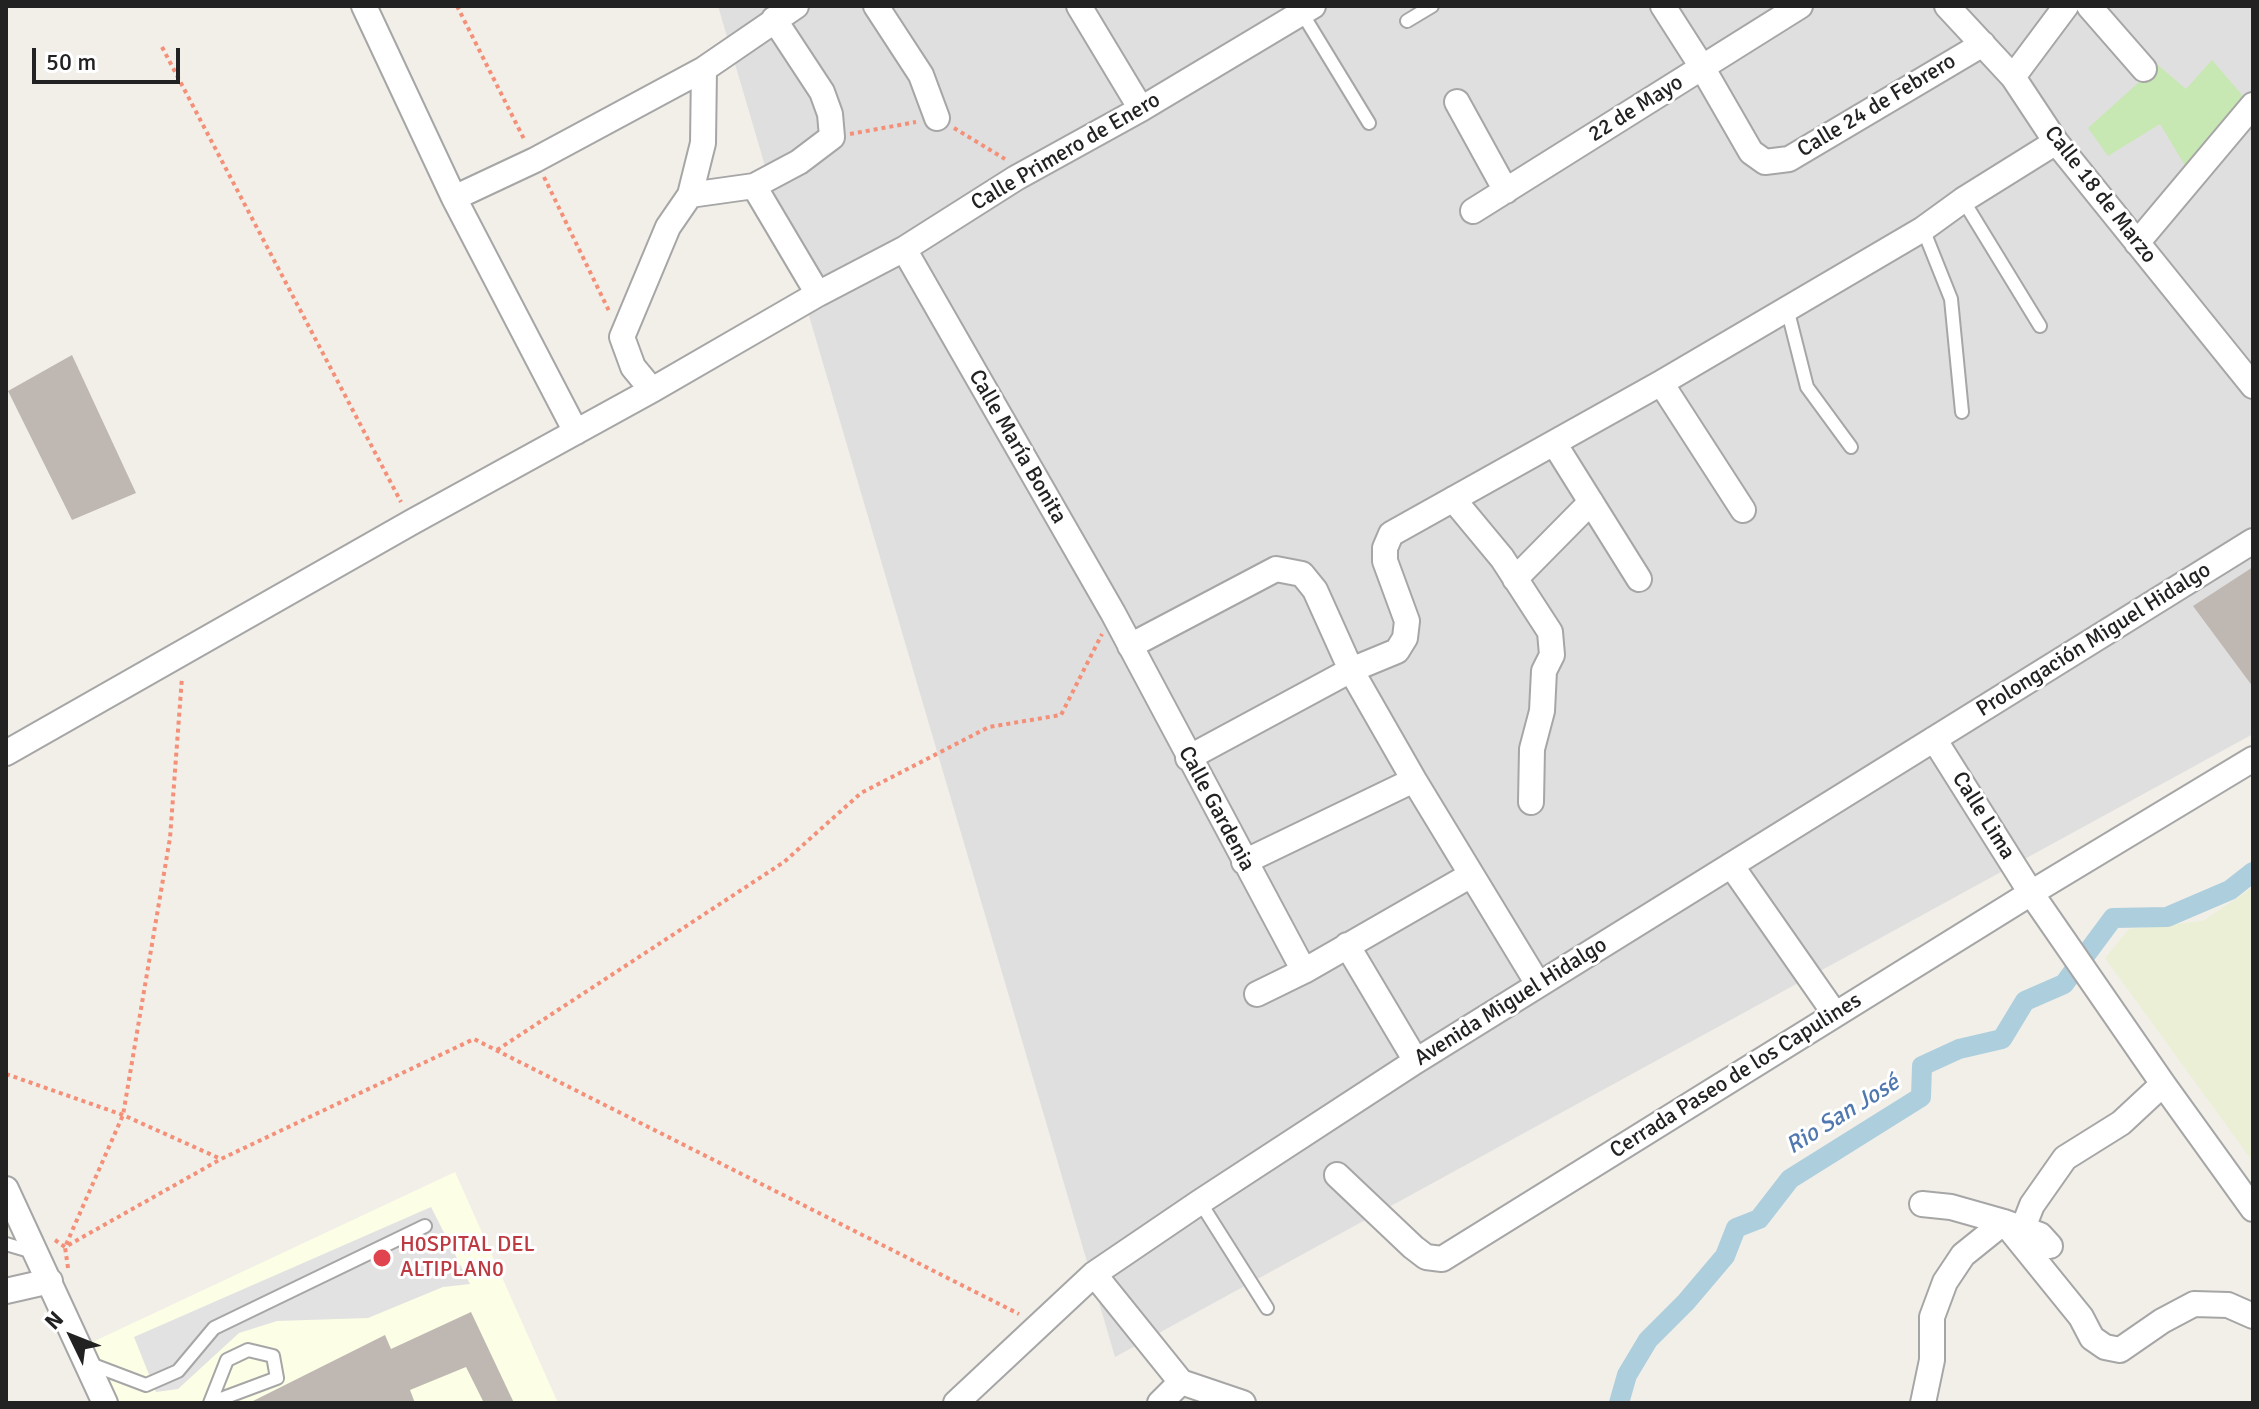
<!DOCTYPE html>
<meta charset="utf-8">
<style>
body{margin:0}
#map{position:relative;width:2259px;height:1409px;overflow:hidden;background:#f2efe9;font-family:Signika,sans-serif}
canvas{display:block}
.frame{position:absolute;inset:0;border:8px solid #222;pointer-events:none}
.north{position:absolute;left:32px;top:1297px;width:80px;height:80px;-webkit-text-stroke:6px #fff;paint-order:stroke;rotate:313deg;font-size:22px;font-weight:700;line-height:32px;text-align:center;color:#222}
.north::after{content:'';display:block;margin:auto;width:28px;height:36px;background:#222;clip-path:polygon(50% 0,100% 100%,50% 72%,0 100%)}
.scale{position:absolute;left:32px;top:48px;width:148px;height:36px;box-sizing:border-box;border:4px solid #222;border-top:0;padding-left:10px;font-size:24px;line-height:28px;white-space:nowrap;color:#222;-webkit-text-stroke:6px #fff;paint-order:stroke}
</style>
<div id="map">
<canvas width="2259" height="1409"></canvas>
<div class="frame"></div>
<div class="north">N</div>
<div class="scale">50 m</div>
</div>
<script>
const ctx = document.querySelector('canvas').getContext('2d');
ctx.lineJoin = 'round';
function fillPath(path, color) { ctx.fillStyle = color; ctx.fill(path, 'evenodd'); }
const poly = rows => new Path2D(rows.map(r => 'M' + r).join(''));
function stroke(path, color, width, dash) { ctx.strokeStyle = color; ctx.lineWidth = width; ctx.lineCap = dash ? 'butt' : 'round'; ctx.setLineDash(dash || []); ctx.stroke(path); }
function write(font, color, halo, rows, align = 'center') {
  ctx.font = font + ' Signika,sans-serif'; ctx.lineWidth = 6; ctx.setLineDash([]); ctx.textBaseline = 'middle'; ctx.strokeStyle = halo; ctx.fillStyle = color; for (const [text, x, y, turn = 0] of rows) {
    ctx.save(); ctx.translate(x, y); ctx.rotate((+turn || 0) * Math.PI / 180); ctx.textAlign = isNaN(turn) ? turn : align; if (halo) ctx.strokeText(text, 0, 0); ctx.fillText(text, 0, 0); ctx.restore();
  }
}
fillPath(poly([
 [718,6,2253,6,2253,734,1115,1357]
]), '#e0dfdf');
fillPath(poly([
 [455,1172,558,1403,113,1403,86,1345]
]), '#fcfee6');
fillPath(poly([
 [2253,887,2253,1162,2105,958,2129,929,2203,921]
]), '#ebefd6');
fillPath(poly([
 [2212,60,2249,103,2187,169,2160,124,2108,156,2088,128,2158,65,2186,89]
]), '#c8e8b3');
fillPath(poly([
 [431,1207,470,1284,443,1287,368,1318,277,1321,239,1333,178,1389,156,1392,134,1337]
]), '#e2e2e2');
stroke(poly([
 [1619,1403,1627,1375,1648,1340,1686,1302,1725,1256,1736,1228,1759,1219,1790,1179,1921,1097,1922,1066,1959,1049,2002,1039,2025,1001,2064,984,2113,918,2167,917,2230,890,2253,872]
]), '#accedd', 20);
fillPath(poly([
 [72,355,136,493,72,520,8,391],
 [2253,567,2253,687,2193,606],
 [471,1312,514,1403,484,1403,466,1367,410,1390,415,1403,249,1403,385,1335,391,1349]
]), '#bfb8b2');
const service = poly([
 [1302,13,1369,123],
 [1407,21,1432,6],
 [1963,200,2040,326],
 [1923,229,1951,299,1962,412],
 [1787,308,1807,387,1851,447],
 [1200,1202,1267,1308],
 [6,1244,33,1252],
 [88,1363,146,1385,178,1371,214,1328,425,1226],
 [210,1403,277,1378,273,1356,248,1350,227,1360,210,1403]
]);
const minor = poly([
 [364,6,454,198,576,432],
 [876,6,921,75,937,118],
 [1079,6,1141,109],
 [1663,6,1702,67,1751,152,1765,162,1789,159,1983,44],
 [1947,6,2013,77,2056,142,2253,386],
 [2089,6,2144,69],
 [2013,77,2066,6],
 [1457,102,1506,191],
 [754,186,818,294],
 [690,195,754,186,799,162,832,137,830,114,822,92,774,19],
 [454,198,535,160,704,69,796,6],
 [1473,211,1800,6],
 [2137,243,2253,105],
 [904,249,1113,613,1304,971],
 [1661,383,1743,510],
 [652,390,633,367,622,337,668,227,690,195,703,143,704,69],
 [1554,443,1639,579],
 [1453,499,1502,558,1550,632,1552,655,1544,671,1542,711,1532,749,1531,802],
 [1515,579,1591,502],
 [1130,646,1276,569,1302,574,1315,590,1351,670,1414,780,1538,984],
 [1934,739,2031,893,2163,1084,2253,1209],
 [6,753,412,522,652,390,818,294,904,249,1016,178,1141,109,1313,6],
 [1188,758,1351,670,1397,651,1405,638,1407,621,1385,561,1385,548,1391,534,1661,383,1923,229,1963,200,2056,142],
 [1244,862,1414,780],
 [1731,865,1835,1014],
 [1347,945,1416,1061],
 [1257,994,1304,971,1471,875],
 [1337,1175,1413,1247,1426,1257,1442,1259,2031,893,2253,759],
 [6,1189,105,1403],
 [1922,1204,1951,1207,2004,1222,2040,1235,2050,1246],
 [2023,1228,2032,1205,2065,1158,2121,1123,2163,1084],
 [1094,1274,1181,1382,1243,1403],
 [6,1291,50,1281],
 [956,1403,1094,1274,1200,1202,1416,1061,2253,541],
 [1160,1403,1181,1382],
 [1923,1403,1932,1360,1932,1317,1945,1282,1963,1255,2004,1222,2081,1317,2092,1338,2105,1347,2120,1350,2162,1321,2194,1304,2228,1305,2253,1316]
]);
stroke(service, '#a6a6a6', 16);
stroke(minor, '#a6a6a6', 28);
stroke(poly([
 [457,6,525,141],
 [162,47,401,502],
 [954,128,1005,159],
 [850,134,916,122],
 [544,177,610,313],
 [497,1050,784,862,861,793,989,727,1061,715,1102,634],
 [6,1074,123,1115,221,1159],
 [55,1240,65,1247,221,1159,474,1039,1019,1314],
 [68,1268,65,1247,123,1115,170,838,182,677]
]), '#f48f78', 4, [4, 4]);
stroke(service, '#fff', 12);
stroke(minor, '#fff', 24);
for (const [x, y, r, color] of [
 [382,1258,10,"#e0444e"]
]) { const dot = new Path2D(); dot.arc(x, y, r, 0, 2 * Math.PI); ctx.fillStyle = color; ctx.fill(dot); stroke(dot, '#fff', 3); }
write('22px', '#222', '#fff', [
 ["Calle 24 de Febrero",1877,106,-31],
 ["22 de Mayo",1636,109,-32],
 ["Calle Primero de Enero",1066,152,-30],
 ["Calle 18 de Marzo",2100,195,52],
 ["Calle María Bonita",1017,447,60],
 ["Prolongación Miguel Hidalgo",2094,640,-32],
 ["Calle Gardenia",1216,809,62],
 ["Calle Lima",1983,816,58],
 ["Avenida Miguel Hidalgo",1511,1002,-32],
 ["Cerrada Paseo de los Capulines",1736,1076,-32]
]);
write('22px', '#be3a42', '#fff', [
 ["H0SPITAL DEL",400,1245],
 ["ALTIPLAN0",400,1270]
], 'left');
write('italic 24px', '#5178ae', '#fff', [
 ["Rio San José",1843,1115,-32]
]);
</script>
